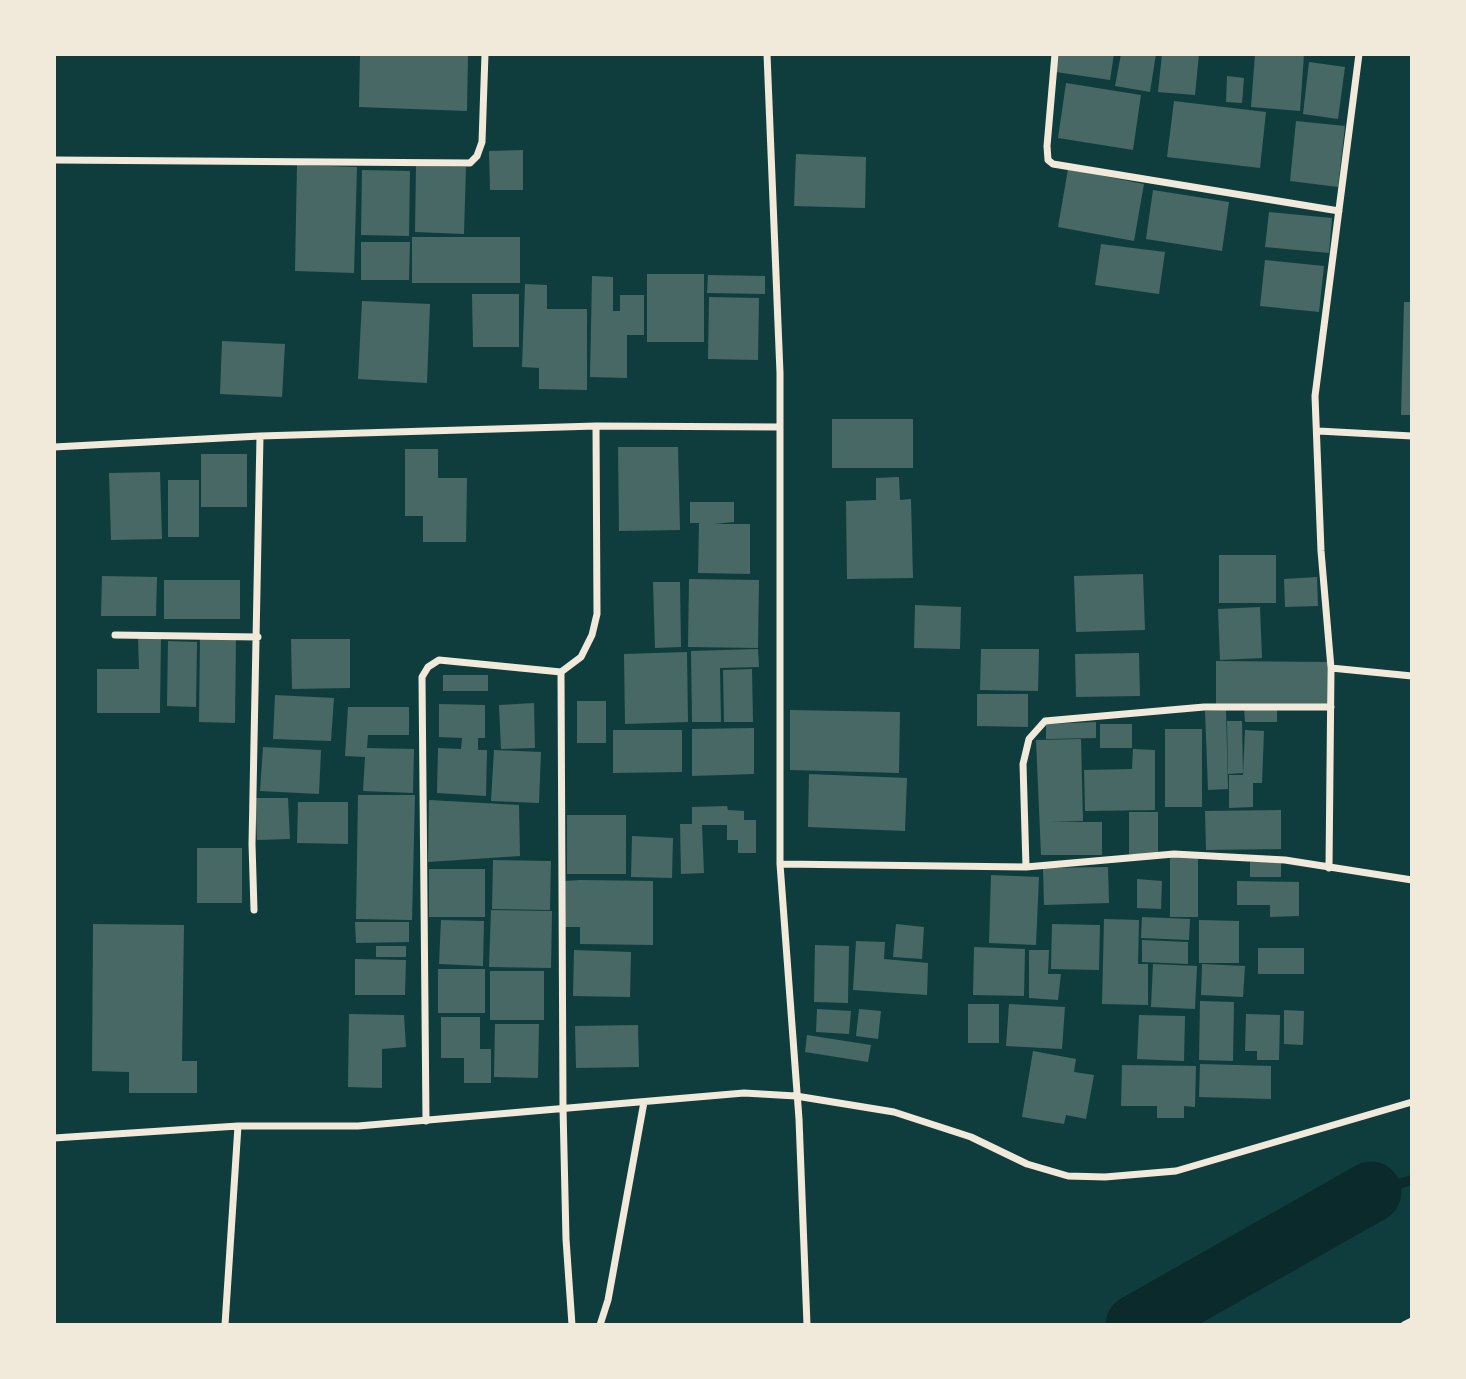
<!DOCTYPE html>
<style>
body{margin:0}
#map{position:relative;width:1466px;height:1379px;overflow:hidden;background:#0f3d3e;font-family:Roboto,sans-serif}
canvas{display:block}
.frame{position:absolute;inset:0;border:56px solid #f1e9da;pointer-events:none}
</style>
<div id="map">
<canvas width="1466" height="1379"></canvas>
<div class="frame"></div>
</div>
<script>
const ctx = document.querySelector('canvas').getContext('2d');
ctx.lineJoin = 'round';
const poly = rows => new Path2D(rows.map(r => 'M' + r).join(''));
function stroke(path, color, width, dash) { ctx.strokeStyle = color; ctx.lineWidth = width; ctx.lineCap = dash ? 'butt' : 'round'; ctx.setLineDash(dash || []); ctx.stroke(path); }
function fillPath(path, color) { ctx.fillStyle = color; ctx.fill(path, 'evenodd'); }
stroke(poly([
 [1371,1192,1412,1180]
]), '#0a2a2b', 10);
stroke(poly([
 [1136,1325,1371,1192]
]), '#0a2a2b', 61);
fillPath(poly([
 [360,54,468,55,467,111,359,107],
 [1058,54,1114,54,1110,80,1056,72],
 [1121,54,1156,54,1150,92,1115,86],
 [1162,54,1199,54,1195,95,1158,92],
 [1255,54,1304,54,1300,111,1251,107],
 [1309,62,1345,67,1338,119,1303,114],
 [1227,76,1244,78,1242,103,1226,102],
 [1066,83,1141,95,1133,150,1058,138],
 [1174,101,1266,112,1260,168,1167,157],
 [1296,121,1345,126,1338,187,1290,181],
 [523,150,523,190,490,190,489,151],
 [796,154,866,157,865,208,794,206],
 [297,165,357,167,354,273,295,271],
 [416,166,466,167,464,234,415,232],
 [1068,169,1144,184,1134,241,1058,227],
 [362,170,410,171,409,236,361,235],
 [1153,190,1229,202,1222,251,1146,239],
 [1269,212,1332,218,1329,253,1265,247],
 [412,237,520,237,520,283,412,283],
 [361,242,410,242,409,280,361,280],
 [1101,244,1165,252,1159,294,1095,285],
 [1265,260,1324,266,1319,312,1260,306],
 [647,274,704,274,704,342,647,342],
 [708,275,765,276,765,294,707,293],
 [592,276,613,277,613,311,620,311,620,295,644,295,644,335,627,335,627,378,590,377],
 [525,284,547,285,547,309,587,309,587,390,539,389,539,368,522,367],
 [472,294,519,294,519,347,473,347],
 [709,297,759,298,758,360,708,359],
 [362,301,430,304,427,383,358,379],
 [1404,302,1412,302,1412,415,1401,415],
 [222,341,285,344,282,397,220,394],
 [832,419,913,419,913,468,832,468],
 [618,447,678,447,680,530,619,531],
 [405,449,438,449,438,478,467,478,466,542,423,542,423,516,405,516],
 [201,454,247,454,247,507,201,507],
 [160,472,162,539,111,540,109,473],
 [899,477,900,500,911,499,913,578,847,579,846,501,876,500,876,478],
 [168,480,199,480,199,537,168,537],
 [690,502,734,502,734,522,714,524,750,524,750,574,698,573,699,523,690,523],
 [1219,555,1276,555,1276,603,1219,603],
 [1143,574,1145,630,1076,632,1074,576],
 [102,576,157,577,156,616,101,616],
 [1317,577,1318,606,1285,607,1284,579],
 [689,579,759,580,758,648,688,647],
 [164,580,240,580,240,619,164,619],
 [653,582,680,582,681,647,655,648],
 [915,605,961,607,960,649,914,648],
 [1260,607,1262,658,1220,660,1218,609],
 [138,637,161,637,160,713,97,713,97,669,139,669],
 [200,638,236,639,235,723,199,722],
 [291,639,350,639,350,688,292,689],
 [168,641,197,642,196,707,167,706],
 [758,649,759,667,720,668,721,722,692,722,691,651],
 [981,649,1039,649,1038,691,980,690],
 [687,652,688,722,625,724,624,654],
 [1139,653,1140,696,1076,697,1075,654],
 [1216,661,1327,662,1327,706,1216,705],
 [752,669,753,722,724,722,723,670],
 [443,675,488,675,488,691,443,691],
 [977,694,1028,694,1028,727,977,726],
 [275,695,334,698,331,741,273,739],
 [577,701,606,701,606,743,577,743],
 [534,703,535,748,501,749,499,705],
 [439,704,485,705,485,738,478,738,478,750,487,750,486,796,437,793,438,748,461,749,462,738,439,737],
 [348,707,409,707,409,735,368,735,367,748,414,749,413,793,363,791,365,757,345,756],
 [1277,707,1277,722,1245,722,1244,708],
 [790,710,900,712,899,773,790,770],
 [1226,710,1228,789,1208,790,1205,711],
 [1227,721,1242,721,1243,773,1228,774],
 [1096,722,1096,738,1046,739,1046,724],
 [1100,724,1132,724,1132,748,1100,748],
 [754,728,754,774,692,776,692,729],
 [1165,729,1202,729,1202,807,1165,807],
 [613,730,682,730,682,772,613,773],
 [1245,730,1264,731,1262,783,1253,783,1253,807,1229,808,1229,775,1243,775],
 [1081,739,1083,821,1051,822,1102,822,1102,855,1041,855,1036,740],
 [263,747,321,750,319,794,260,791],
 [1133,749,1155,750,1155,810,1085,811,1084,770,1132,769],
 [494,750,541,752,539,803,491,801],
 [809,774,907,778,905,831,808,827],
 [358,795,415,795,412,920,356,919],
 [255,798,288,798,290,839,257,840],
 [429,800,519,805,520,856,428,862],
 [298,802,348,802,348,844,297,843],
 [727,806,728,810,744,811,744,820,756,820,756,853,738,853,738,840,727,840,727,825,702,825,704,873,681,874,680,824,692,824,692,807],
 [1281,810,1281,849,1206,850,1205,811],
 [1129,812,1158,812,1158,854,1129,854],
 [567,815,626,815,626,874,567,874],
 [632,836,673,838,672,878,631,877],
 [197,848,242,848,242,903,197,903],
 [1170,857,1198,857,1198,917,1170,917],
 [493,860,551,861,550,910,492,909],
 [1250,862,1281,862,1281,877,1250,877],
 [1108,867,1109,903,1044,905,1043,868],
 [429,869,485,869,485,917,429,917],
 [991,875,1039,877,1036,945,989,943],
 [1137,879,1162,881,1161,909,1137,908],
 [580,880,653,881,653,945,580,944,580,927,564,927,564,881],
 [1237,881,1299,882,1299,916,1270,917,1270,905,1237,905],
 [491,910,552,911,551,968,489,967],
 [1142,917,1190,919,1189,940,1141,938],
 [1104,919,1139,920,1138,964,1148,964,1148,1005,1102,1004],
 [441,920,484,921,483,966,439,964],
 [1199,920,1239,921,1239,963,1199,963],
 [355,922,409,922,409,942,356,943],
 [93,924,184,925,182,1061,197,1061,197,1093,129,1093,129,1072,92,1071],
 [896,924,924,927,922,959,893,957],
 [1052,924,1100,925,1099,970,1051,969],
 [1142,940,1188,942,1188,964,1142,962],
 [856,941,885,942,884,959,928,963,927,995,853,990],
 [815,945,849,946,848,1003,814,1002],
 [376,946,406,946,406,957,376,957],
 [974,947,1025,949,1024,996,973,995],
 [1258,948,1304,948,1304,974,1258,974],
 [574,950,631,952,630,997,573,996],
 [1029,950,1049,950,1048,974,1061,974,1058,1000,1029,998],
 [355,959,406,960,405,995,355,995],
 [1153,964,1197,966,1195,1009,1151,1007],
 [1202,964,1245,966,1243,997,1201,995],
 [438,969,485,969,485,1013,438,1013],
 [490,971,544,971,544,1020,490,1020],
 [1200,1001,1234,1002,1233,1061,1199,1060],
 [968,1004,999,1004,999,1043,968,1043],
 [1009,1004,1065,1007,1062,1049,1006,1046],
 [817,1009,851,1011,849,1034,816,1032],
 [859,1009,881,1011,878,1039,856,1036],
 [1284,1010,1304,1011,1303,1045,1284,1044],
 [349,1014,404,1015,406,1047,382,1049,382,1088,348,1087],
 [1246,1014,1280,1015,1279,1060,1257,1060,1257,1051,1245,1051],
 [1139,1015,1185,1016,1184,1061,1137,1059],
 [441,1017,480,1017,480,1049,491,1049,491,1083,464,1083,464,1058,441,1058],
 [495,1024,539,1024,538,1078,494,1077],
 [638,1025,639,1067,576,1068,575,1026],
 [807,1035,871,1045,868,1062,805,1052],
 [1033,1051,1076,1059,1074,1072,1094,1075,1086,1119,1066,1115,1064,1124,1022,1117],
 [1200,1064,1271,1066,1271,1099,1199,1097],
 [1122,1065,1196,1066,1195,1107,1184,1106,1184,1118,1157,1118,1157,1106,1121,1106]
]), '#486865');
stroke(poly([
 [767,54,780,373,780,864,799,1119,807,1325],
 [1055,54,1047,146,1048,160,1053,164,1339,211],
 [54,160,470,163,477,156,482,142,485,54],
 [1318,431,1412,436],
 [54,447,260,436,596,426,780,427],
 [115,635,258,637],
 [1331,668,1412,676],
 [561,672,563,1108,566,1239,572,1325],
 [780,864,1026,867,1174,854,1285,860,1412,880],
 [1026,867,1023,764,1029,739,1045,721,1204,707,1331,707],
 [1329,868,1331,668,1321,551,1315,396,1359,54],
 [254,910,252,844,260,436],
 [426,1121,422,677,428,667,439,660,561,672,581,657,592,635,597,614,596,426],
 [54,1138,238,1126,358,1126,744,1093,796,1096,894,1112,971,1137,1027,1164,1068,1176,1105,1177,1176,1171,1412,1102],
 [225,1325,238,1126],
 [600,1325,608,1300,644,1102],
 [1404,1325,1412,1321]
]), '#f1e9da', 7);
</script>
